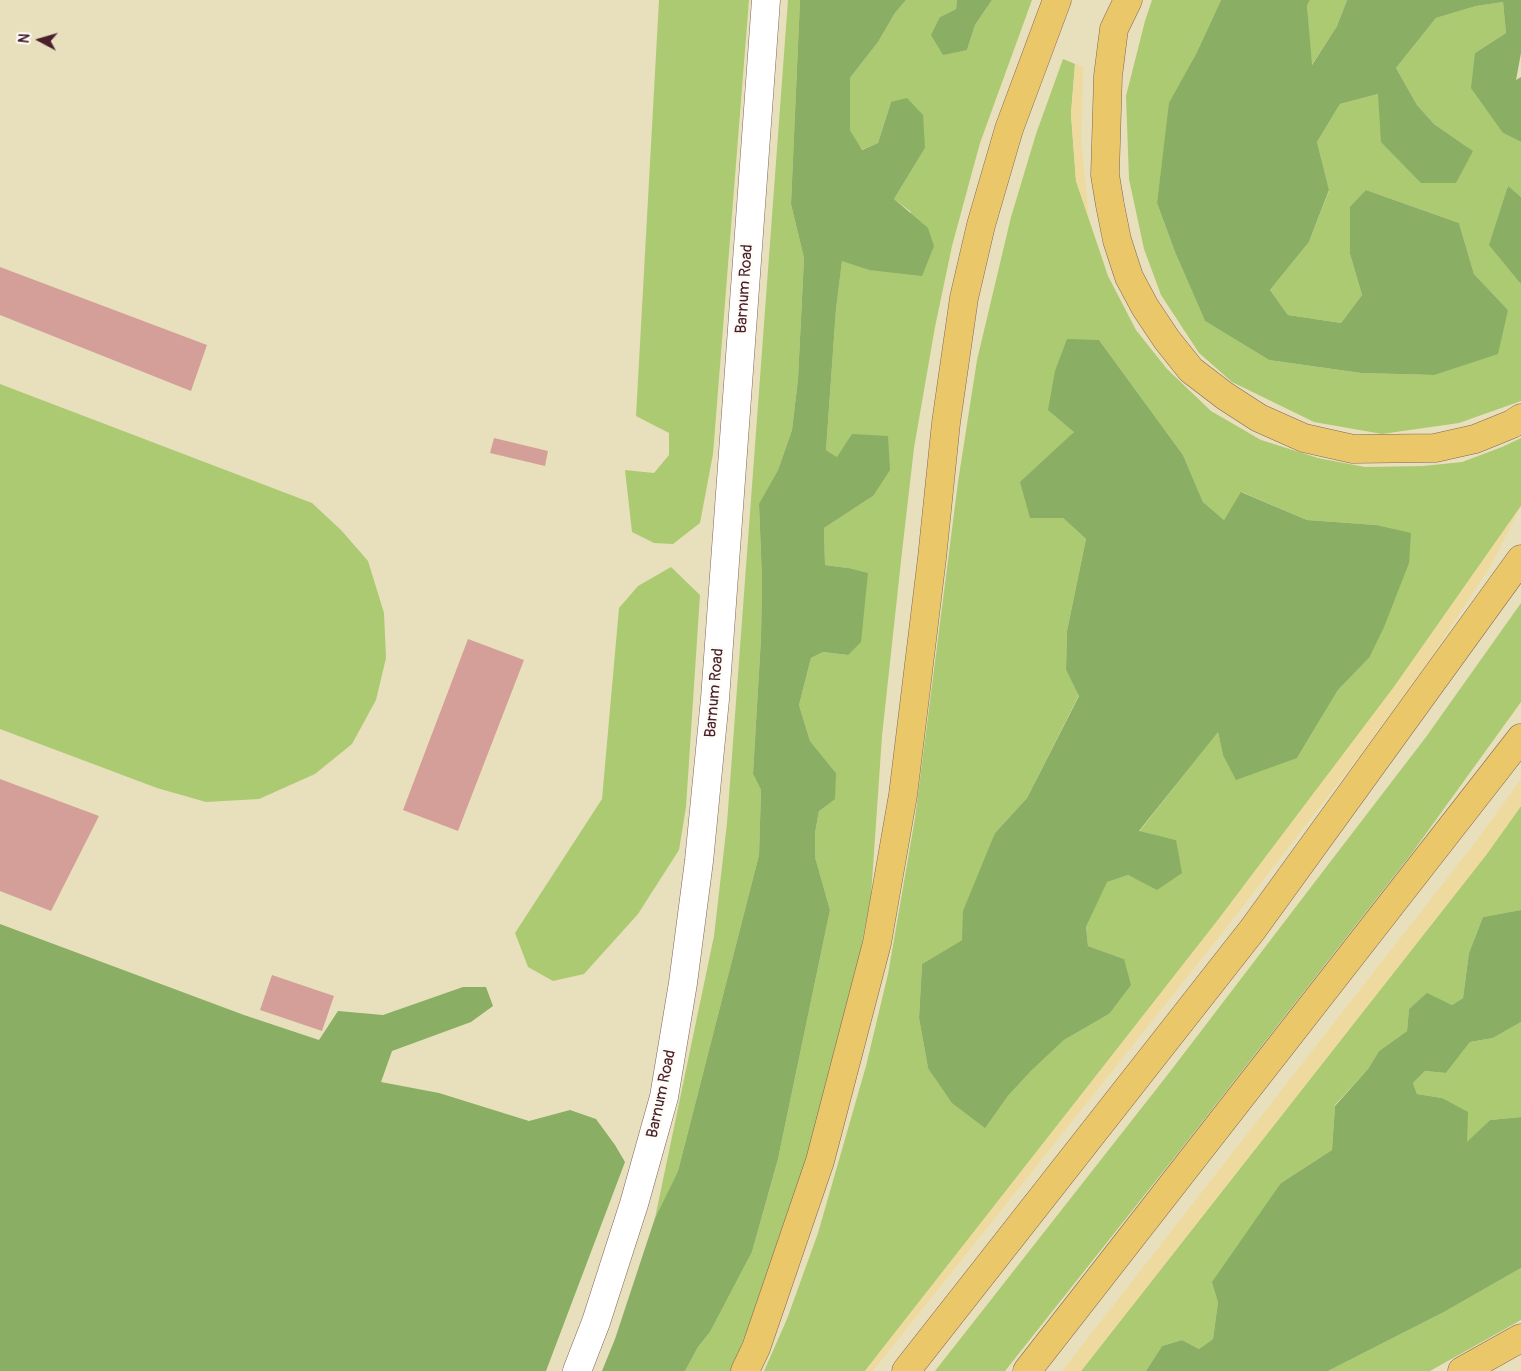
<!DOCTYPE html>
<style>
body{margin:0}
#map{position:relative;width:1521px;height:1371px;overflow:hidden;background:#e8e0bc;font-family:Pangolin,sans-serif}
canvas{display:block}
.north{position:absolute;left:15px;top:15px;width:50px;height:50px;-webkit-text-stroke:4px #fdfcf7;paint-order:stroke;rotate:276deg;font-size:14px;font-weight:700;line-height:20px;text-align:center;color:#4a1f2b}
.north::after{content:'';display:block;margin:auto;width:18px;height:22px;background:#4a1f2b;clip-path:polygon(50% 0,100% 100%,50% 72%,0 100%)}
</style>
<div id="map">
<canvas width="1521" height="1371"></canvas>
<div class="north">N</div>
</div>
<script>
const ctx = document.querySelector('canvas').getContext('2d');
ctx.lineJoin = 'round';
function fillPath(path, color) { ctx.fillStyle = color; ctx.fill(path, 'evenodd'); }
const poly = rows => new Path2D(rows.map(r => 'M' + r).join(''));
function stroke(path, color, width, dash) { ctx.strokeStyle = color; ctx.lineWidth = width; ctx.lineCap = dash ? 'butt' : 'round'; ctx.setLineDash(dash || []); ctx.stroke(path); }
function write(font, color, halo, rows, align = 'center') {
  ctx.font = font + ' Pangolin,sans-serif'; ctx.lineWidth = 5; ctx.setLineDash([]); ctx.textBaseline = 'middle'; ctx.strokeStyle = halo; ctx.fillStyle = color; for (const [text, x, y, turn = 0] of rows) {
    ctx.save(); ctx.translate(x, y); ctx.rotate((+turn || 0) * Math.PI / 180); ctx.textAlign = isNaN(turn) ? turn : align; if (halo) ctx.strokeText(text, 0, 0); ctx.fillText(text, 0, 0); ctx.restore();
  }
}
fillPath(poly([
 [659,0,749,0,713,454,700,523,673,544,654,543,632,532,625,470,654,473,669,455,669,433,636,416],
 [788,0,800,0,791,204,804,258,798,379,792,430,778,470,759,505,762,580,761,638,753,774,761,790,759,855,678,1171,655,1218,714,936,727,823],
 [906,0,957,0,956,9,940,17,967,50,975,25,992,0,1032,0,980,143,952,246,935,327,914,448,902,552,882,736,871,896,848,1016,813,1149,759,1301,731,1371,685,1371,698,1347,710,1332,752,1252,778,1159,830,910,815,857,815,833,819,811,836,773,810,741,799,705,811,658,823,652,848,655,848,568,825,565,824,528,873,496,837,457,826,450,836,309,842,260,869,270,911,212,894,199,925,148,891,102,878,143,861,150,850,130,850,78,878,42,895,13],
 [1152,0,1221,0,1196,54,1170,103,1157,203,1175,252,1205,321,1269,360,1361,373,1434,375,1508,310,1474,274,1459,223,1366,190,1350,254,1362,295,1341,323,1288,315,1270,290,1309,242,1329,191,1317,142,1340,104,1378,94,1473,151,1434,124,1417,105,1396,68,1436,18,1476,6,1503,2,1506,33,1475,53,1503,133,1521,142,1521,197,1507,186,1517,278,1521,284,1521,401,1459,423,1382,434,1314,422,1232,382,1199,353,1161,295,1144,249,1129,179,1126,96,1145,21],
 [1310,0,1347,0,1337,26,1311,66,1307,4],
 [1063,59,1075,64,1071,114,1076,181,1108,276,1136,330,1167,369,1211,411,1261,440,1318,458,1365,467,1423,466,1462,462,1502,447,1521,438,1521,506,1394,687,1218,920,865,1371,764,1371,787,1319,818,1233,866,1066,888,974,915,818,958,482,977,360,1011,217,1036,134],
 [1099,340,1183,455,1203,502,1224,520,1242,492,1307,520,1376,525,1369,658,1338,690,1297,758,1223,755,1218,731,1139,832,1176,840,1157,889,1128,875,1106,882,1086,927,1088,946,1124,959,1109,1014,1064,1040,1031,1071,1007,1097,928,1068,919,1018,922,964,962,940,995,833,1027,798,1079,695,1066,670,1067,631,1086,539,1063,518,1030,518,1074,431],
 [0,384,312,503,341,530,368,561,384,613,386,658,376,700,352,744,315,774,259,799,206,802,157,788,0,729],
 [671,567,700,595,686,807,679,850,638,914,584,974,553,981,528,967,515,933,602,799,619,608,638,586],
 [1521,603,1521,702,1412,853,1181,1149,1005,1371,935,1371,1169,1073,1324,870,1426,737],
 [1521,806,1521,910,1483,917,1469,953,1463,998,1452,1005,1427,994,1409,1009,1407,1031,1379,1051,1368,1069,1335,1105,1332,1150,1281,1183,1218,1302,1213,1339,1199,1349,1182,1340,1162,1346,1146,1371,1081,1371,1486,855],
 [1521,1022,1521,1117,1490,1120,1467,1143,1442,1098,1417,1094,1413,1083,1425,1071,1446,1073,1470,1042,1493,1038],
 [1521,1268,1521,1320,1430,1371,1328,1371,1444,1312]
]), '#acca72');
fillPath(poly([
 [800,0,906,0,895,13,878,42,850,78,850,130,862,150,878,143,891,102,907,98,923,115,925,148,894,199,928,228,934,246,922,276,869,270,842,261,836,309,826,450,837,457,852,434,888,436,890,470,873,496,824,528,825,565,848,568,868,573,861,642,848,655,823,652,811,658,799,705,810,741,836,773,835,799,819,811,815,833,815,857,830,910,778,1159,752,1252,710,1332,698,1347,685,1371,602,1371,615,1339,655,1218,678,1171,759,855,761,790,753,774,761,638,762,580,759,504,778,470,792,430,798,379,804,258,791,204],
 [957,0,992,0,975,25,967,50,943,55,931,35,940,17,956,9],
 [1221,0,1310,0,1307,5,1312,65,1337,26,1347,0,1521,0,1521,53,1516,80,1521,77,1521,142,1503,133,1471,88,1475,53,1506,33,1503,2,1476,6,1436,18,1396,68,1417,105,1434,124,1473,151,1456,183,1421,183,1381,142,1378,94,1340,104,1317,142,1329,190,1309,242,1270,290,1288,315,1341,323,1362,295,1350,254,1350,207,1366,190,1459,223,1474,274,1508,310,1498,354,1434,375,1361,373,1269,360,1205,321,1175,252,1157,203,1169,103,1196,54],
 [1508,186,1521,197,1521,284,1489,245],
 [1067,339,1099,340,1183,455,1203,502,1224,520,1241,492,1307,520,1376,525,1411,533,1409,563,1384,627,1369,658,1338,690,1297,758,1236,780,1223,755,1218,732,1139,831,1176,840,1182,873,1157,890,1128,875,1107,882,1086,927,1088,946,1124,959,1131,985,1109,1014,1064,1040,1031,1071,1007,1097,985,1128,952,1103,928,1068,919,1018,922,964,962,940,963,911,995,833,1027,798,1079,696,1066,670,1067,631,1086,539,1063,518,1030,518,1020,482,1074,432,1048,410,1055,371],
 [1521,910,1521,1022,1493,1038,1470,1042,1446,1073,1425,1071,1413,1083,1417,1094,1442,1098,1468,1112,1467,1142,1490,1120,1521,1117,1521,1268,1444,1312,1328,1371,1146,1371,1162,1346,1182,1340,1199,1349,1213,1339,1218,1302,1212,1282,1281,1183,1332,1150,1335,1106,1368,1069,1379,1051,1407,1031,1409,1009,1427,993,1452,1005,1463,998,1469,953,1483,917],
 [0,924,244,1015,319,1040,338,1011,383,1015,463,987,486,987,493,1006,471,1022,392,1051,381,1082,439,1093,529,1121,570,1110,596,1119,615,1145,625,1162,546,1371,0,1371]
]), '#89ae64');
fillPath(poly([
 [1075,64,1083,67,1081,141,1089,218,1076,181,1071,114],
 [1521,506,1491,565,1432,656,1367,746,1219,937,873,1371,865,1371,1218,920,1394,687],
 [1521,779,1521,806,1486,855,1081,1371,1062,1371,1480,836]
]), '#eeda9e');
fillPath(poly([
 [0,267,207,345,191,391,0,315],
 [494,438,548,451,545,466,490,453],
 [468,639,524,660,458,831,403,810],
 [0,779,99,816,51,911,0,891],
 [272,975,334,996,322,1031,260,1010]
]), '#d49f98');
const street = poly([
 [577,1371,596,1322,634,1204,664,1097,683,983,699,861,715,699,766,0]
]);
const highway = poly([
 [1128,0,1114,29,1108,76,1105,175,1110,205,1117,240,1129,277,1145,307,1167,340,1191,370,1225,396,1259,418,1304,438,1353,449,1435,448,1475,439,1512,424,1521,418],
 [745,1371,756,1348,820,1161,877,943,903,795,932,558,946,423,964,298,981,225,1009,129,1057,0],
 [906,1371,1253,929,1521,559],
 [1027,1371,1521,738],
 [1462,1371,1521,1338]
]);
stroke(street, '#81635e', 29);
stroke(highway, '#81635e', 29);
stroke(street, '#fff', 28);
stroke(highway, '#eac769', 28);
write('16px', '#4a1f2b', '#fdfcf7', [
 ["Barnum Road",745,289,-86],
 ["Barnum Road",715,693,-85],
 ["Barnum Road",662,1094,-78]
]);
</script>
